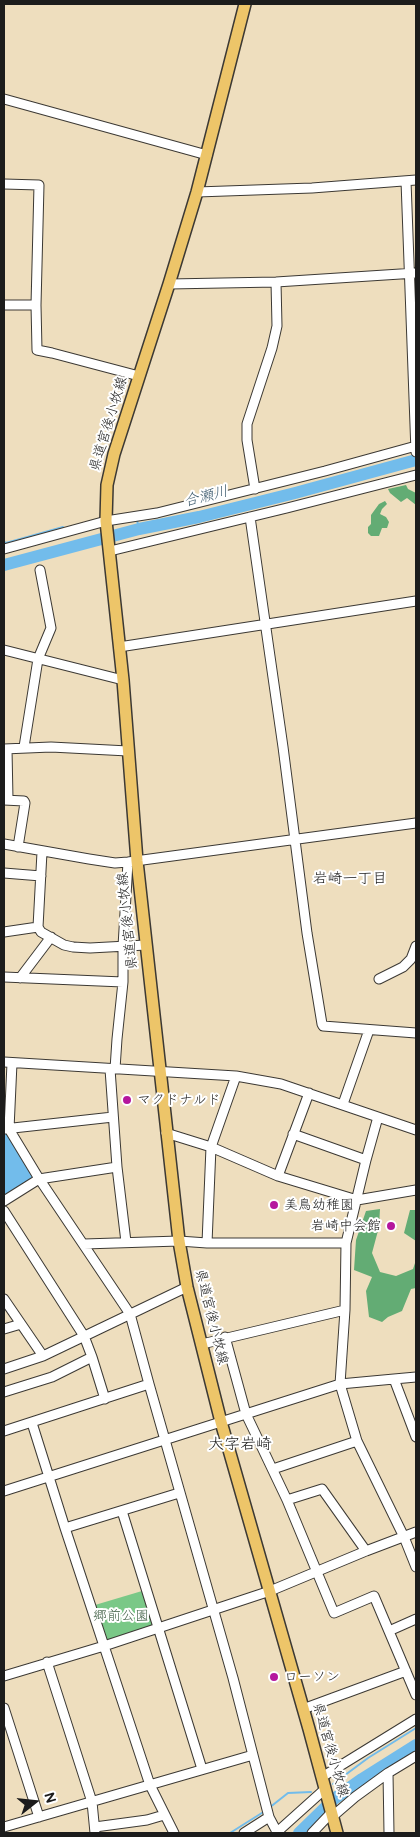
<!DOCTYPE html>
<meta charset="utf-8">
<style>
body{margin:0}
#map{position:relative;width:420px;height:1837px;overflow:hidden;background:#eedebe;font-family:"Balsamiq Sans",sans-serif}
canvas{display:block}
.frame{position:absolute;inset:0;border:5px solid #1c1c1c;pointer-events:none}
.north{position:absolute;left:10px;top:1777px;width:50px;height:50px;-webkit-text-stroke:4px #fff;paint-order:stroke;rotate:74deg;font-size:14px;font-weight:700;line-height:20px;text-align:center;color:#1c1c1c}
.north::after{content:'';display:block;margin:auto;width:18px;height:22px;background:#1c1c1c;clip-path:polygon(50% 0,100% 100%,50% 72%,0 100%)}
</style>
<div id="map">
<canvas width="420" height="1837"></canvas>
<div class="frame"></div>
<div class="north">N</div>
</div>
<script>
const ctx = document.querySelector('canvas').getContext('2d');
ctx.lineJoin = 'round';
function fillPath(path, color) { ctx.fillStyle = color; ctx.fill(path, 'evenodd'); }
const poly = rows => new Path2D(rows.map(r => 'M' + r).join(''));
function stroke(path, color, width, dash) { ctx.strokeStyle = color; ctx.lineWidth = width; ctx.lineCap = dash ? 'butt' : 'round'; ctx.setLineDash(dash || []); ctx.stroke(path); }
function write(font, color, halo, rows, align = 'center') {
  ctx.font = font + ' "Balsamiq Sans","Klee One",sans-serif'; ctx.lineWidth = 4; ctx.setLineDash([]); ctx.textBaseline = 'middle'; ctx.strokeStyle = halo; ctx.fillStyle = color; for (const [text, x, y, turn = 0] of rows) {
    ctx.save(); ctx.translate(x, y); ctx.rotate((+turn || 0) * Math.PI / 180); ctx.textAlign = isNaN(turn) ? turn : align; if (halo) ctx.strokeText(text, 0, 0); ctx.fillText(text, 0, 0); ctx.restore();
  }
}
fillPath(poly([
 [142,1591,153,1622,152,1626,107,1640,104,1638,95,1605]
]), '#7ac887');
fillPath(poly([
 [406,485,408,489,416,493,416,505,407,498,401,502,390,493,388,489],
 [385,501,387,504,382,509,380,514,386,517,389,522,387,528,382,528,379,536,371,536,368,533,368,527,371,524,371,515,379,504],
 [380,1209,379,1227,372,1253,380,1272,396,1276,413,1269,416,1260,416,1288,411,1289,402,1311,388,1317,382,1322,369,1317,366,1291,372,1277,354,1270,356,1240,366,1211],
 [410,1210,416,1210,416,1241,404,1233]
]), '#63ac74');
fillPath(poly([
 [4,1129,9,1129,38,1177,4,1198]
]), '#72bceb');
stroke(poly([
 [137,520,139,529],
 [4,542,6,543,63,527],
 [333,1784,368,1758,416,1728],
 [269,1808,288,1793,311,1792],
 [230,1833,265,1811]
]), '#72bceb', 2);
stroke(poly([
 [4,565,139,529,199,517,295,493,416,460],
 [299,1833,334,1799,362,1779,416,1745]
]), '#72bceb', 12);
const minor = poly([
 [4,99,207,155],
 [406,181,416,452],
 [4,184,39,185,36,305,37,350,52,353,139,376],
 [197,192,312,188,416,180],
 [169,284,276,282,416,273],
 [4,305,36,305],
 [255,489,247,440,247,424,272,348,277,326,276,282],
 [250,517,283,747,307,933,322,1024,323,1026,416,1033],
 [4,549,106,521,157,513,325,471,416,446],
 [110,551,287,508,416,475],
 [119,647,416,601],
 [4,650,123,680],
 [24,747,38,659,51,628,40,570],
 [4,749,51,747,128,751],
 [7,749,8,799],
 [4,800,24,801,25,803,18,847],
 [4,844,89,859,115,863,128,862,416,823],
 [42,852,38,927,41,932,64,945,73,947,90,948,146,945],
 [4,873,41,876],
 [4,932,38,927],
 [4,977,123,982],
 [20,978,51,937],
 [379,979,403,967,411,959,416,946],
 [4,1062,236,1076,281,1084,416,1130],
 [12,1063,9,1129,38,1177,130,1314,149,1384,233,1678,269,1817,277,1832],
 [110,1069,117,1167,126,1242],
 [115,1069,117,1039,123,982,123,946,128,862],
 [343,1104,369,1030],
 [4,1129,113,1117],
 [166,1133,211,1147,278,1176,357,1200,416,1190],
 [293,1134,366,1160],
 [278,1176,309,1093],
 [4,1201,39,1179,117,1167],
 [4,1211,84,1336,92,1357,105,1399],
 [207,1243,211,1147,236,1076],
 [84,1244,179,1241,207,1243,346,1243],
 [4,1299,43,1356],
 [4,1329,21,1324],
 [225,1337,246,1414,287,1500,334,1613,374,1596,416,1695],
 [202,1344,345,1310],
 [4,1369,43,1356,187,1287],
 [394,1379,416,1377],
 [4,1392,52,1377,92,1357],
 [32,1423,65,1528,150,1785,174,1833],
 [4,1431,149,1384],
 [357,1441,404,1537,416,1567],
 [273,1469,357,1441,340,1384,345,1310,346,1243,366,1160,378,1117],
 [4,1491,340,1384,394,1379,416,1437],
 [287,1500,322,1489,366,1551],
 [122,1511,202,1769],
 [65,1528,179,1493],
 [389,1631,416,1619],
 [47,1662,92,1802,95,1833],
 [4,1676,104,1646,270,1591,366,1551,416,1532],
 [4,1708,39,1817],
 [303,1709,406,1671],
 [388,1773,389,1833],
 [322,1777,416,1719],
 [333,1816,355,1797,388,1773,416,1756],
 [4,1827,253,1755],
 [95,1827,147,1820,164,1815],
 [244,1833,269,1817],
 [276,1833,325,1789],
 [312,1833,332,1812]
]);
const major = poly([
 [245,4,197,192,169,284,114,454,107,485,106,521,123,680,137,861,179,1241,187,1287,221,1422,309,1729,337,1833]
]);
stroke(minor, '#3c3934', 11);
stroke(major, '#3c3934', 14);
stroke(minor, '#fff', 9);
stroke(major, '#edc569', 11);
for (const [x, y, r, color] of [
 [127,1100,5,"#b5179e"],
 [274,1205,5,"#b5179e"],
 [391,1226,5,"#b5179e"],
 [274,1677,5,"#b5179e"]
]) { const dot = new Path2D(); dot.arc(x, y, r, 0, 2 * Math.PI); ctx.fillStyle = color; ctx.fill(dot); stroke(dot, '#fff', 2); }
write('14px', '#1c1c1c', '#fff', [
 ["県道宮後小牧線",109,424,-73],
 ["県道宮後小牧線",128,921,-96],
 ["県道宮後小牧線",211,1317,76],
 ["県道宮後小牧線",330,1750,74]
]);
write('14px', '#1c1c1c', '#fff', [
 ["マクドナルド",137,1100],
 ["美鳥幼稚園",284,1205],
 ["岩崎中会館",381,1226,"right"],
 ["ローソン",284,1677]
], 'left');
write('14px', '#426147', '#fff', [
 ["郷前公園",121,1616]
]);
write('italic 15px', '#3e5c6f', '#fff', [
 ["合瀬川",206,497,-14]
]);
write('15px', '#1c1c1c', '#fff', [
 ["岩崎一丁目",350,879]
]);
write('16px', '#1c1c1c', '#fff', [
 ["大字岩崎",240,1445]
]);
</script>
